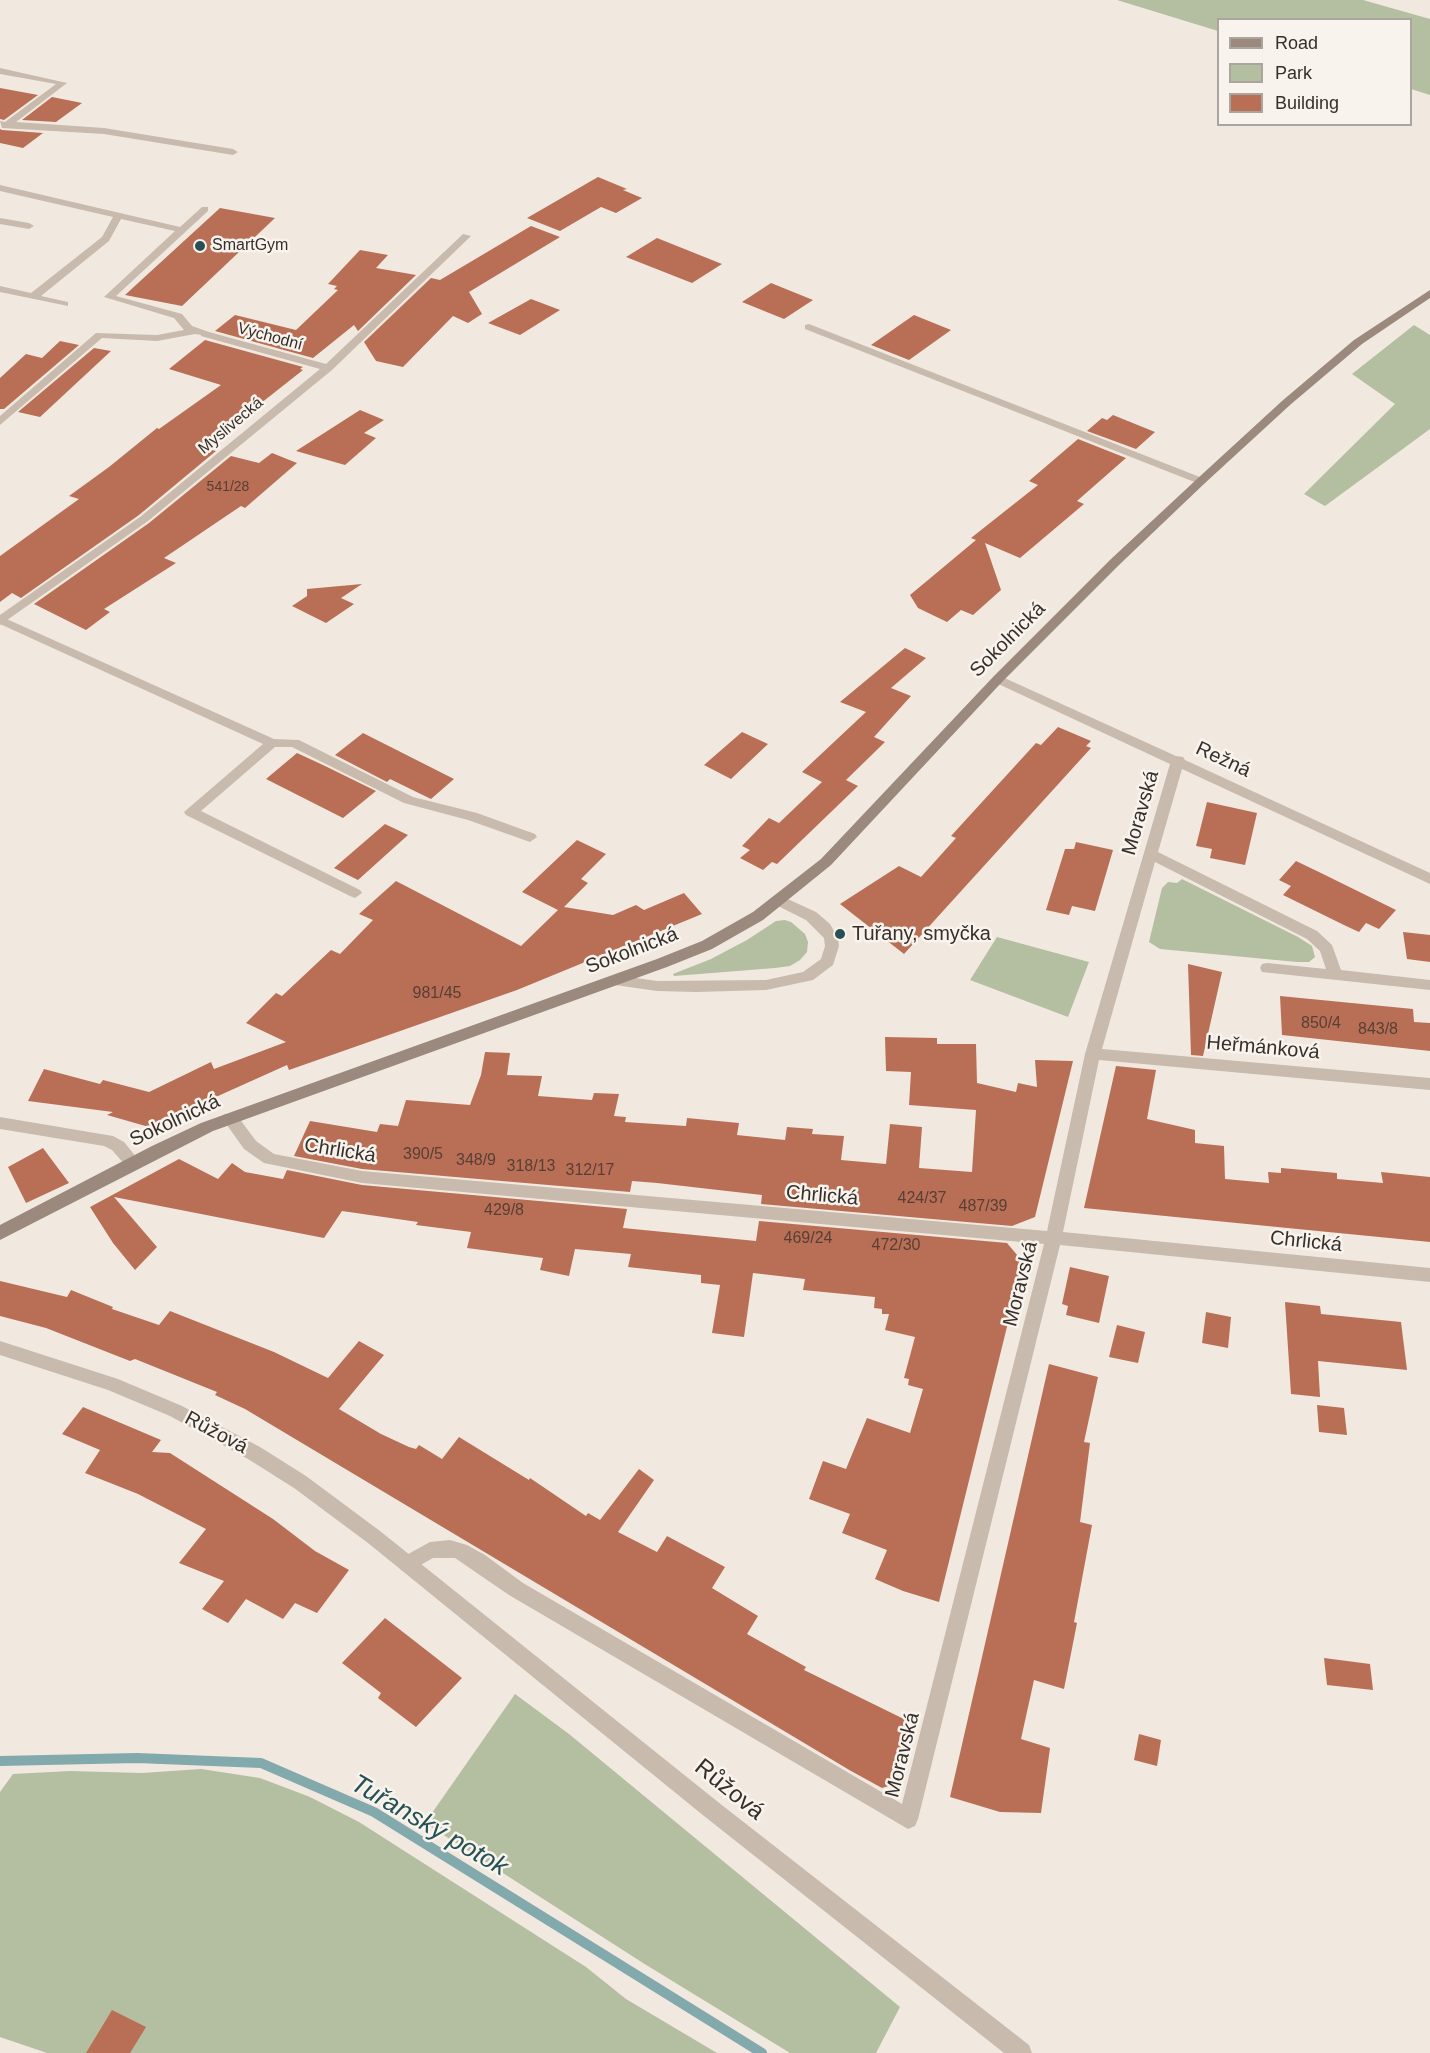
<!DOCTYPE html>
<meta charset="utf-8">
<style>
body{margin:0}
#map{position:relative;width:1430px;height:2053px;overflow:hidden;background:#f1e9e0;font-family:Arial,sans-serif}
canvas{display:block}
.legend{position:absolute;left:1217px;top:18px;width:195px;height:108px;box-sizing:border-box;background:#f8f3ec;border:2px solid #aba59f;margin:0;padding:8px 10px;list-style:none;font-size:18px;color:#372f2b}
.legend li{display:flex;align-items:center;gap:12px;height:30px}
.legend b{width:30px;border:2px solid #aba59f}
</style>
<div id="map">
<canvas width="1430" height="2053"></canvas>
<ul class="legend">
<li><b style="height:8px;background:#9b897e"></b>Road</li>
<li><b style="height:16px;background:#b4bea1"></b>Park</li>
<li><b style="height:16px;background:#b96f55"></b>Building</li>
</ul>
</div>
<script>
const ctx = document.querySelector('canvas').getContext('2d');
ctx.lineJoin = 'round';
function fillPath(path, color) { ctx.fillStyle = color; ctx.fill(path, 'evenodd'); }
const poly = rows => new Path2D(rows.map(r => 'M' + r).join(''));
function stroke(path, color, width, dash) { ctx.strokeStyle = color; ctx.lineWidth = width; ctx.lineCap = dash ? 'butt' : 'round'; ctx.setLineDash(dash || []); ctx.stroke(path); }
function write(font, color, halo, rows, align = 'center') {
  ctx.font = font + ' Arial,sans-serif'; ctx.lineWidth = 5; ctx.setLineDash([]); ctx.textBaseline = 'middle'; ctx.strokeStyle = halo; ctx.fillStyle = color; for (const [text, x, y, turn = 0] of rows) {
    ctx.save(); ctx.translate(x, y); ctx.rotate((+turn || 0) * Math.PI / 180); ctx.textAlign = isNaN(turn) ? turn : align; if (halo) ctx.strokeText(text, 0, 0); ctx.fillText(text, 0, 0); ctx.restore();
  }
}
fillPath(poly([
 [1117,0,1363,0,1430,19,1430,95,1411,89,1410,20,1218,20,1218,31],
 [1414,325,1430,335,1430,429,1325,506,1304,494,1395,404,1352,374],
 [1182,879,1298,937,1312,946,1315,957,1309,962,1297,962,1160,949,1149,942,1162,888,1168,882,1177,883],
 [776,921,785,920,791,922,805,934,808,942,807,952,800,960,790,966,775,968,674,976,673,974,711,959,747,940],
 [997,937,1089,962,1068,1017,970,980],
 [515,1694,569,1734,900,2007,876,2053,790,2053,643,1963,425,1823],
 [201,1769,260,1778,310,1797,359,1822,586,1967,626,1999,717,2053,47,2053,0,2037,0,1792,13,1774,70,1771,142,1773]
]), '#b4bea1');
stroke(poly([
 [0,1761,137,1758,261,1763,374,1812,762,2053]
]), '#82a9ab', 10);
fillPath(poly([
 [0,88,38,95,4,120,0,119],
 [52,97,82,103,56,122,22,120],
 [0,129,2,130,43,133,23,148,0,143],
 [598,177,627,189,623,190,642,198,616,213,601,207,560,231,527,218],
 [220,208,275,218,182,306,125,295],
 [531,226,560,237,469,292,482,314,468,323,453,316,403,367,376,361,364,342,431,278,440,280],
 [657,238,722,264,692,283,626,257],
 [360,250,388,255,376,268,416,275,358,331,354,325,313,358,215,331,235,315,296,330,338,290,334,289,337,286,328,284],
 [771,283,813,300,784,319,742,302],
 [531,299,560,310,520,335,488,323],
 [914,315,951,330,909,360,871,345],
 [205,340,303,367,300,369,303,370,204,448,216,451,139,515,21,598,12,593,0,602,0,556,79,499,69,496,109,467,157,428,159,429,221,385,169,369],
 [60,341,79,345,4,409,0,409,0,378,26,354,42,358],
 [94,348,111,351,40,417,18,412],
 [360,410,384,420,364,433,376,438,345,465,296,451],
 [1113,415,1155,432,1136,449,1087,431,1102,418,1107,420],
 [1078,439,1126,458,1077,501,1084,504,1020,558,985,543,1001,590,973,615,961,610,947,622,918,608,910,595,976,540,971,538,1038,485,1029,481],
 [272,453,297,463,245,508,241,506,164,558,176,563,104,609,110,612,86,630,34,604,149,523,231,456,259,463],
 [362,584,341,598,354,604,326,623,292,606,307,596,307,589],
 [905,648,926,658,891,688,911,696,874,737,885,742,846,780,858,786,777,864,772,862,763,870,740,858,750,850,742,846,769,818,779,823,822,782,802,772,866,712,840,702],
 [1058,727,1091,741,1086,746,1091,748,904,954,840,904,899,866,921,877,956,838,951,836,1036,743,1041,745],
 [742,732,768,744,731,779,704,765],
 [363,733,454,779,431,799,390,779,387,782,335,755],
 [297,753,323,765,376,791,343,818,266,779],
 [1207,802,1257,813,1245,865,1210,858,1212,849,1196,846],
 [385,824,408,835,358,880,334,868],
 [577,840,606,854,581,879,588,883,564,907,613,915,636,905,644,910,684,893,702,914,517,990,289,1070,287,1065,149,1127,107,1115,113,1112,28,1101,44,1069,100,1084,103,1080,149,1092,211,1062,214,1069,286,1042,246,1023,276,993,282,996,331,950,340,954,373,920,359,914,396,881,521,946,558,910,522,892],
 [1076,842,1113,850,1095,911,1072,906,1069,915,1046,910,1065,849,1074,849],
 [1296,861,1321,873,1396,910,1379,929,1366,923,1359,932,1346,926,1283,895,1291,886,1279,880],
 [1403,932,1430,935,1430,962,1407,959],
 [1188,964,1222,972,1203,1056,1191,1055],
 [1280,996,1413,1009,1414,1022,1430,1023,1430,1051,1282,1035],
 [885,1037,937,1038,937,1044,976,1044,977,1083,1016,1092,1018,1083,1037,1087,1035,1060,1073,1061,1035,1217,1012,1226,761,1204,762,1195,657,1183,632,1181,630,1192,362,1169,294,1156,310,1121,377,1132,380,1124,398,1126,406,1100,470,1105,481,1075,485,1052,510,1053,507,1075,542,1076,538,1096,592,1100,594,1093,619,1094,614,1116,626,1117,625,1122,686,1126,687,1118,739,1123,737,1135,785,1140,787,1127,813,1129,812,1134,844,1136,841,1160,886,1164,890,1124,922,1127,919,1168,972,1172,976,1110,909,1105,911,1072,886,1071],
 [1116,1066,1156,1070,1147,1119,1195,1130,1195,1143,1224,1146,1225,1179,1269,1183,1268,1172,1281,1173,1281,1168,1337,1173,1337,1179,1383,1183,1381,1172,1430,1177,1430,1242,1084,1208],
 [43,1148,69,1183,26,1203,8,1167],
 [179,1159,218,1179,232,1163,245,1172,283,1179,287,1170,362,1185,627,1209,623,1228,756,1241,759,1221,1007,1243,1023,1262,939,1602,903,1591,875,1579,887,1550,842,1533,850,1514,809,1499,823,1461,846,1469,867,1418,910,1433,923,1389,908,1385,909,1379,904,1378,915,1337,885,1330,889,1314,882,1314,882,1309,874,1308,875,1297,803,1290,805,1279,753,1273,744,1337,712,1333,720,1285,701,1283,701,1275,628,1267,631,1254,575,1249,569,1276,540,1270,543,1258,467,1248,471,1232,416,1225,418,1222,342,1211,324,1238,114,1197,157,1247,135,1270,113,1243,90,1207],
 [1070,1267,1109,1276,1099,1323,1066,1315,1068,1306,1062,1304],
 [0,1281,67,1297,71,1290,113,1307,112,1309,159,1325,170,1311,274,1352,328,1378,359,1341,384,1355,339,1409,381,1434,409,1447,416,1449,419,1445,442,1459,459,1437,529,1480,530,1478,586,1516,588,1513,600,1520,639,1469,654,1480,618,1532,657,1552,667,1536,725,1567,712,1588,758,1616,747,1634,806,1667,804,1670,910,1722,895,1784,882,1788,851,1771,245,1409,215,1395,217,1392,135,1359,130,1361,46,1328,0,1316],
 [1285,1302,1320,1306,1321,1314,1401,1322,1407,1370,1318,1361,1320,1397,1291,1394],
 [1206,1312,1231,1317,1228,1348,1202,1343],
 [1117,1325,1145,1332,1138,1363,1109,1357],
 [1049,1364,1098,1377,1084,1442,1090,1443,1080,1522,1092,1525,1074,1622,1077,1623,1064,1689,1034,1680,1021,1739,1050,1748,1041,1813,1000,1812,950,1797],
 [1317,1405,1344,1408,1347,1435,1319,1432],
 [83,1407,161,1440,152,1452,170,1453,273,1519,315,1551,349,1570,317,1613,295,1603,283,1619,246,1599,228,1623,202,1609,224,1581,179,1563,206,1529,138,1494,85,1473,100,1450,62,1434],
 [385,1618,462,1678,416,1727,378,1698,381,1693,342,1663],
 [1324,1658,1370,1664,1373,1690,1327,1685],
 [1139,1734,1161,1740,1157,1766,1134,1760],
 [112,2010,146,2027,130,2053,86,2053]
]), '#b96f55');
fillPath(poly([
 [0,68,67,83,16,122,104,128,233,149,238,152,233,155,104,134,2,128,0,121,5,122,56,84,0,74,0,68],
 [0,185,180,227,202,207,208,207,208,211,116,296,182,314,192,326,209,332,209,336,195,334,157,341,102,338,0,425,0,416,96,333,157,335,184,330,174,318,104,297,175,231,121,219,109,241,41,296,68,302,68,306,0,292,0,286,31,293,102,237,113,217,0,191,0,185],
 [0,218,29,223,34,226,29,229,0,224,0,218],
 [0,616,274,739,299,740,413,797,477,813,535,834,537,837,530,842,468,820,404,803,292,747,275,747,201,811,360,890,362,893,355,898,350,896,186,815,184,812,263,744,0,624,0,616],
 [779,895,816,912,830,924,838,938,839,946,833,965,813,980,766,990,696,992,657,991,615,985,608,980,615,975,657,981,766,980,803,972,821,959,825,946,824,938,806,920,774,904,772,900,774,896,779,895]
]), '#c8baad');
fillPath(poly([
 [463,234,471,236,332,370,148,521,0,625,0,615,140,517,320,369,201,336,201,332,209,332,326,364,463,234],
 [809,324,1205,479,1207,481,1205,483,1197,483,805,329,805,325,809,324],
 [998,675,1176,756,1183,757,1185,760,1430,873,1430,884,1182,769,1158,852,1317,931,1332,945,1341,970,1430,980,1430,990,1262,972,1260,968,1262,964,1267,963,1326,969,1320,951,1307,939,1155,862,1102,1049,1430,1078,1430,1090,1099,1060,1063,1232,1430,1268,1430,1282,1060,1245,918,1819,915,1826,908,1829,509,1595,455,1558,433,1558,408,1572,401,1570,399,1564,401,1558,430,1542,450,1540,467,1545,485,1555,523,1583,902,1804,1044,1244,362,1183,264,1163,244,1149,222,1118,224,1114,236,1114,256,1141,274,1154,362,1171,1047,1231,1085,1054,1170,764,994,682,992,679,994,676,998,675],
 [0,1117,113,1136,124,1142,141,1163,139,1167,133,1169,127,1167,112,1150,104,1146,0,1129,0,1117]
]), '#c8baad');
fillPath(poly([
 [0,1341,118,1379,182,1406,260,1447,306,1476,380,1531,718,1802,1029,2045,1032,2053,1004,2053,704,1816,368,1543,294,1488,248,1459,170,1416,108,1390,0,1355,0,1341]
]), '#c8baad');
fillPath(poly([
 [1430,290,1430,298,1362,344,1290,405,1205,483,1119,565,1002,682,831,865,763,920,712,949,667,967,213,1131,0,1240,0,1225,152,1146,201,1123,657,959,702,941,753,912,821,859,994,676,1111,559,1197,479,1282,401,1354,340,1430,290]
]), '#9b897e');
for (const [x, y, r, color] of [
 [200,246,6,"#255154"],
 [840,934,6,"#255154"]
]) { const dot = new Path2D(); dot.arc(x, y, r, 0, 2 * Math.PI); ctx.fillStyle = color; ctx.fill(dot); stroke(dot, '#f8f3ec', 2); }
write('14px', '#583f36', null, [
 ["541/28",228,487]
]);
write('16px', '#372f2b', '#f8f3ec', [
 ["SmartGym",212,246]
], 'left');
write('16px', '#372f2b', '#f8f3ec', [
 ["Východní",270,337,15],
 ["Myslivecká",231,426,-40]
]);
write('16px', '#583f36', null, [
 ["981/45",437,994],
 ["850/4",1321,1024],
 ["843/8",1378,1030],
 ["390/5",423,1155],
 ["348/9",476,1161],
 ["318/13",531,1167],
 ["312/17",590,1171],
 ["424/37",922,1199],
 ["487/39",983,1207],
 ["429/8",504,1211],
 ["469/24",808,1239],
 ["472/30",896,1246]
]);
write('20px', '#372f2b', '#f8f3ec', [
 ["Sokolnická",1008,640,-45],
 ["Režná",1223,760,25],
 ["Moravská",1141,813,-74],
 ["Sokolnická",632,951,-21],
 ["Heřmánková",1263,1048,5],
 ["Sokolnická",175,1121,-25],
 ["Chrlická",340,1151,9],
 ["Chrlická",822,1196,5],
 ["Chrlická",1306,1242,6],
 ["Moravská",1021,1284,-76],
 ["Růžová",216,1433,28],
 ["Moravská",903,1755,-76]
]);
write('20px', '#372f2b', '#f8f3ec', [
 ["Tuřany, smyčka",852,934]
], 'left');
write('24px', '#372f2b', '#f8f3ec', [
 ["Růžová",729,1790,39]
]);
write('italic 26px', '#255154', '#f8f3ec', [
 ["Tuřanský potok",429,1826,30]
]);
</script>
